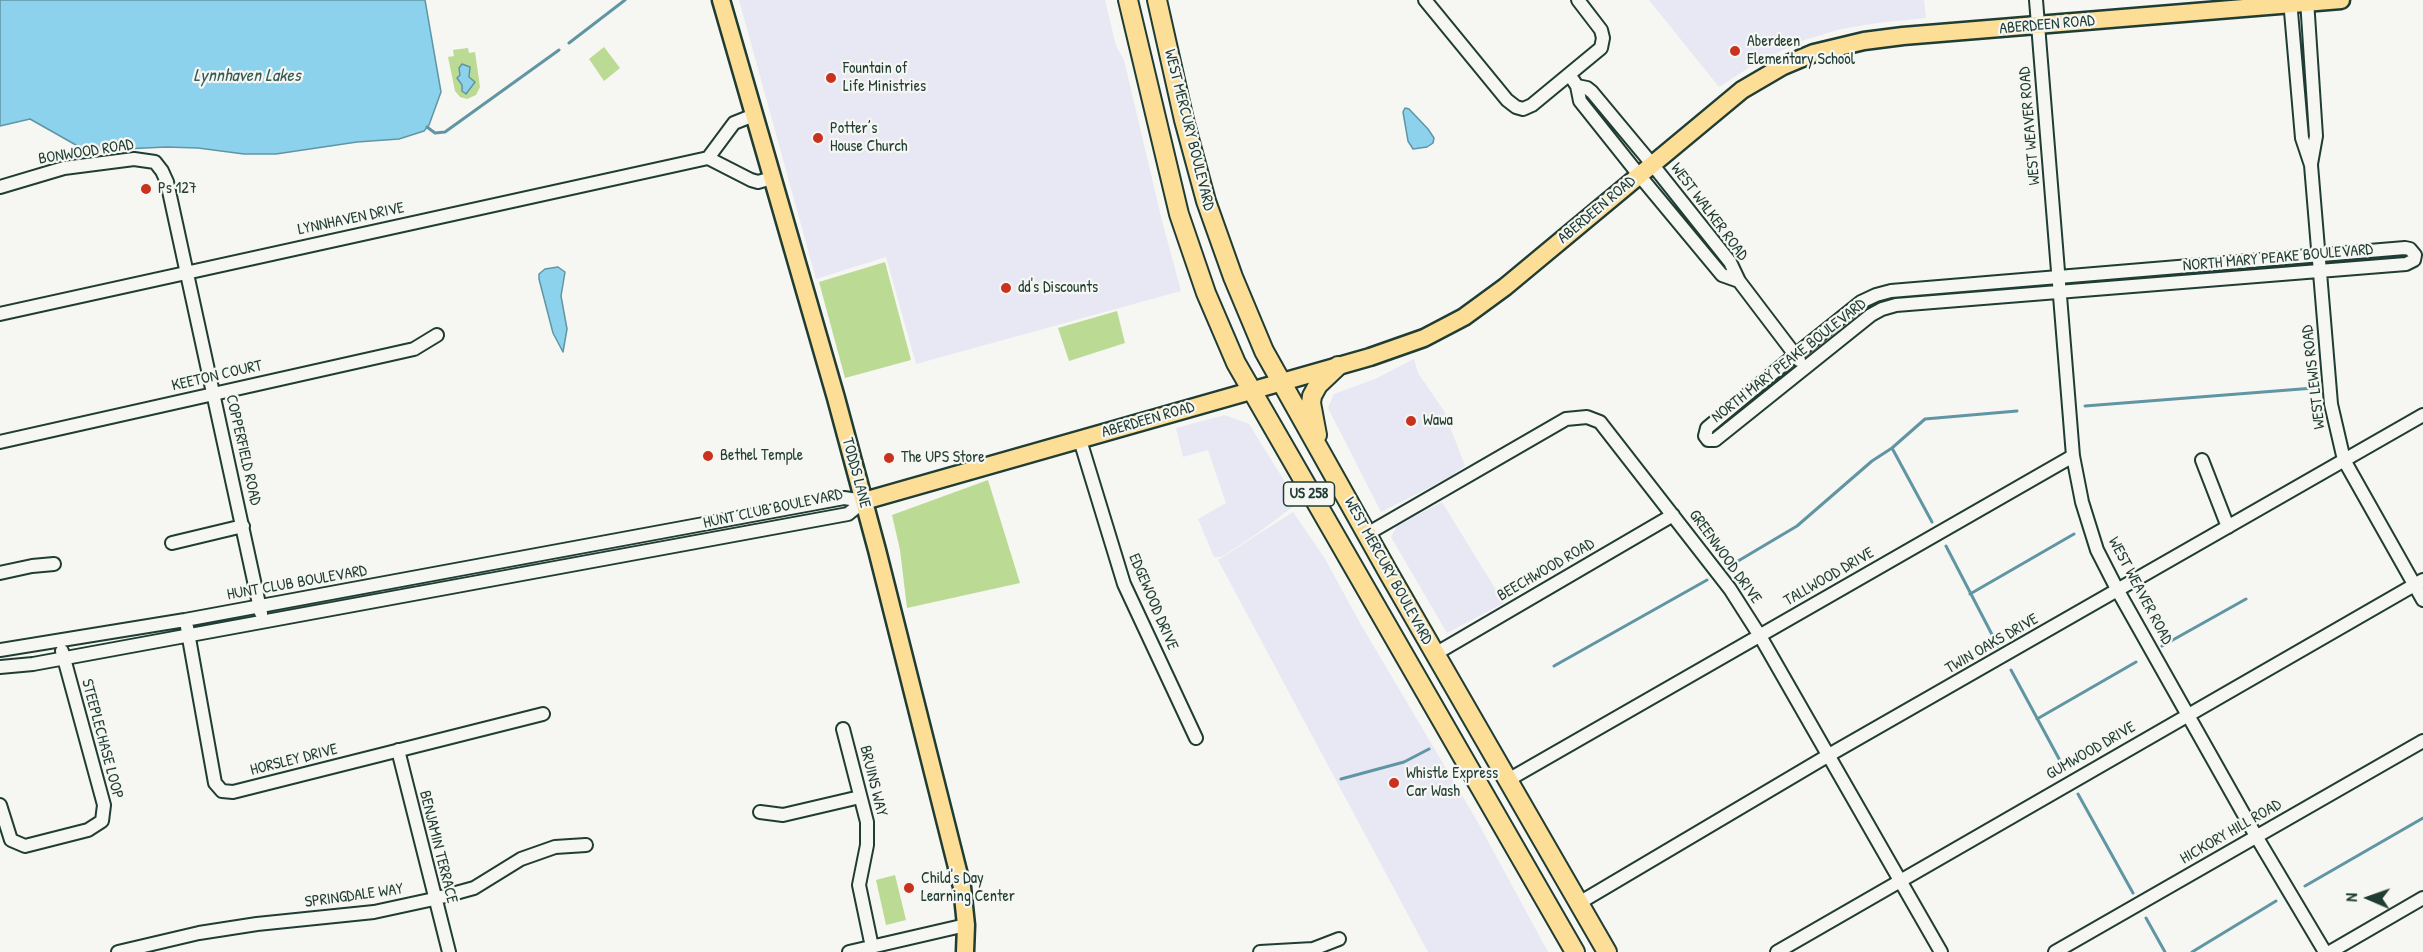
<!DOCTYPE html>
<meta charset="utf-8">
<style>
body{margin:0}
#map{position:relative;width:2423px;height:952px;overflow:hidden;background:#f6f6f2;font-family:"Patrick Hand",sans-serif}
canvas{display:block}
.north{position:absolute;left:2339px;top:868px;width:60px;height:60px;-webkit-text-stroke:4px #f6f6f2;paint-order:stroke;rotate:272deg;font-size:16px;font-weight:700;line-height:24px;text-align:center;color:#1f3d34}
.north::after{content:'';display:block;margin:auto;width:21px;height:27px;background:#1f3d34;clip-path:polygon(50% 0,100% 100%,50% 72%,0 100%)}
</style>
<div id="map">
<canvas width="2423" height="952"></canvas>
<div class="north">N</div>
</div>
<script>
const ctx = document.querySelector('canvas').getContext('2d');
ctx.lineJoin = 'round';
function fillPath(path, color) { ctx.fillStyle = color; ctx.fill(path, 'evenodd'); }
const poly = rows => new Path2D(rows.map(r => 'M' + r).join(''));
function stroke(path, color, width, dash) { ctx.strokeStyle = color; ctx.lineWidth = width; ctx.lineCap = dash ? 'butt' : 'round'; ctx.setLineDash(dash || []); ctx.stroke(path); }
function write(font, color, halo, rows, align = 'center') {
  ctx.font = font + ' "Patrick Hand",sans-serif'; ctx.lineWidth = 4.5; ctx.setLineDash([]); ctx.textBaseline = 'middle'; ctx.strokeStyle = halo; ctx.fillStyle = color; for (const [text, x, y, turn = 0] of rows) {
    ctx.save(); ctx.translate(x, y); ctx.rotate((+turn || 0) * Math.PI / 180); ctx.textAlign = isNaN(turn) ? turn : align; if (halo) ctx.strokeText(text, 0, 0); ctx.fillText(text, 0, 0); ctx.restore();
  }
}
fillPath(poly([
 [739,0,1105,0,1116,46,1124,60,1162,221,1181,291,916,364,886,257,816,279],
 [1649,0,1924,0,1926,18,1877,23,1841,29,1804,40,1756,63,1719,87],
 [1414,359,1418,373,1444,411,1465,466,1446,479,1381,512,1328,408,1334,394,1375,379],
 [1225,415,1249,424,1285,482,1294,506,1255,535,1221,557,1214,557,1198,519,1226,503,1208,450,1183,457,1176,428],
 [1442,502,1504,603,1447,633,1391,537,1397,526],
 [1293,512,1324,557,1360,623,1476,819,1548,952,1428,952,1218,560]
]), '#e7e8f4');
fillPath(poly([
 [604,47,620,68,604,81,589,59],
 [468,48,469,53,475,52,480,87,476,95,467,99,460,97,455,91,448,57,454,56,453,50],
 [885,262,911,360,845,378,819,282],
 [1117,311,1125,343,1069,361,1058,328],
 [988,480,1020,583,907,608,900,550,892,515],
 [895,875,906,920,886,925,876,880]
]), '#bbdb94');
const water = poly([
 [0,0,425,0,441,92,429,125,424,131,399,139,357,142,276,154,244,154,198,148,166,147,104,150,83,149,30,119,0,126,0,0],
 [462,64,470,67,469,77,475,82,466,94,462,91,462,85,457,78,460,75,459,68,462,64],
 [1405,108,1409,109,1428,129,1434,138,1433,143,1427,147,1413,149,1408,141,1403,112,1405,108],
 [558,267,565,272,561,296,567,329,563,352,553,333,539,279,539,274,545,269,558,267]
]);
fillPath(water, '#8cd2ed');
stroke(water, '#6096a3', 1.5);
stroke(poly([
 [569,43,625,0],
 [427,127,435,133,445,132,559,50],
 [2085,406,2314,388],
 [1892,448,1932,522],
 [1946,546,1998,646],
 [1728,567,1797,526,1872,461,1892,448,1925,419,2017,411],
 [1970,594,2074,534],
 [2162,646,2246,599],
 [1554,666,1707,580],
 [2011,670,2064,768],
 [2037,719,2136,662],
 [1341,779,1404,762,1429,749],
 [2078,794,2133,893],
 [2305,886,2423,818],
 [2146,918,2165,952],
 [2192,952,2276,901]
]), '#6096a3', 3);
const minor = poly([
 [1425,0,1507,100,1516,107,1523,109,1532,105,1601,48,1603,38,1601,30,1578,0],
 [2036,0,2073,456,2082,502,2097,550,2118,591,2256,836,2325,952],
 [2290,0,2302,138,2311,165,2331,404,2344,460,2423,600],
 [2307,0,2316,136,2311,164],
 [1573,80,1577,86,1580,101,1639,175,1722,275,1739,281],
 [1577,86,1587,88,1592,92,1652,164,1730,262,1739,281,1799,360],
 [708,158,751,180,758,182,772,178],
 [0,187,64,168,134,159,155,162,162,171,167,182,261,613],
 [2405,248,2410,249,2415,255,2414,260,2406,264,1896,305,1882,309,1871,315,1715,440,1708,440,1705,436,1707,428,1795,355,1861,302,1876,295,1891,291,2405,248],
 [0,314,708,158,734,123,754,115],
 [1080,440,1124,584,1196,738],
 [0,442,414,349,437,335],
 [2202,460,2228,527],
 [1367,534,1566,419,1587,417,1600,422,1730,589,1760,636,1941,952],
 [172,543,243,526],
 [0,573,32,566,54,564],
 [187,627,215,783,222,791,233,792,543,714],
 [0,650,185,620,844,498,864,501],
 [1435,654,1673,515],
 [0,667,33,664,848,514,864,501],
 [843,729,867,822,867,845,859,885,872,947],
 [398,750,449,952],
 [1508,780,2073,456],
 [0,805,11,840,25,846,88,830,102,821,104,805,62,651],
 [760,812,783,815,860,797],
 [1579,903,1829,755,2423,415],
 [118,952,199,933,257,924,374,912,434,899,474,888,521,859,555,847,586,845],
 [849,952,966,925],
 [1260,952,1313,949,1339,939],
 [1777,952,2423,580],
 [2055,952,2423,741],
 [2330,952,2423,898]
]);
const major = poly([
 [721,0,836,398,877,550,962,887,966,925,965,952],
 [864,501,1370,357,1424,338,1464,317,1505,287,1742,90,1783,66,1814,53,1864,41,1903,36,2341,0]
]);
const highway = poly([
 [1128,0,1179,214,1206,293,1236,363,1575,952],
 [1157,0,1184,120,1206,201,1233,277,1264,351,1388,572,1607,952],
 [1317,435,1311,403,1312,396,1318,385,1338,366]
]);
stroke(minor, '#1f3d34', 16);
stroke(major, '#1f3d34', 21);
stroke(highway, '#1f3d34', 22);
stroke(minor, '#f6f6f2', 12);
stroke(major, '#fcde96', 16);
stroke(highway, '#fcde96', 18);
for (const [x, y, r, color] of [
 [1735,51,6,"#c8321e"],
 [831,78,6,"#c8321e"],
 [818,138,6,"#c8321e"],
 [146,189,6,"#c8321e"],
 [1006,288,6,"#c8321e"],
 [1411,421,6,"#c8321e"],
 [708,456,6,"#c8321e"],
 [889,458,6,"#c8321e"],
 [1394,783,6,"#c8321e"],
 [909,888,6,"#c8321e"]
]) { const dot = new Path2D(); dot.arc(x, y, r, 0, 2 * Math.PI); ctx.fillStyle = color; ctx.fill(dot); stroke(dot, '#f6f6f2', 2); }
for (const [x, y, w] of [
 [1309,494,51]
]) { const box = new Path2D(); box.roundRect(x - w / 2, y - 12, w, 24, 4.5); ctx.fillStyle = '#f6f6f2'; ctx.fill(box); stroke(box, '#1f3d34', 1.5); }
write('bold 15px', '#1f3d34', null, [
 ["US 258",1309,494]
]);
write('16px', '#1f3d34', '#f6f6f2', [
 ["ABERDEEN ROAD",2047,25,-5],
 ["WEST WEAVER ROAD",2030,126,-95],
 ["WEST MERCURY BOULEVARD",1189,130,76],
 ["BONWOOD ROAD",86,152,-9],
 ["ABERDEEN ROAD",1597,210,-40],
 ["WEST WALKER ROAD",1709,212,53],
 ["LYNNHAVEN DRIVE",351,219,-12],
 ["NORTH MARY PEAKE BOULEVARD",2278,258,-5],
 ["NORTH MARY PEAKE BOULEVARD",1789,361,-38],
 ["KEETON COURT",217,376,-13],
 ["WEST LEWIS ROAD",2314,377,-97],
 ["ABERDEEN ROAD",1148,420,-16],
 ["COPPERFIELD ROAD",243,450,77],
 ["TODDS LANE",856,473,75],
 ["HUNT CLUB BOULEVARD",773,509,-12],
 ["GREENWOOD DRIVE",1725,557,54],
 ["BEECHWOOD ROAD",1546,570,-30],
 ["WEST MERCURY BOULEVARD",1388,571,61],
 ["TALLWOOD DRIVE",1829,577,-30],
 ["HUNT CLUB BOULEVARD",297,583,-10],
 ["WEST WEAVER ROAD",2140,591,62],
 ["EDGEWOOD DRIVE",1153,602,67],
 ["TWIN OAKS DRIVE",1992,644,-30],
 ["STEEPLECHASE LOOP",102,739,75],
 ["GUMWOOD DRIVE",2091,751,-30],
 ["HORSLEY DRIVE",294,760,-14],
 ["BRUINS WAY",873,781,76],
 ["HICKORY HILL ROAD",2231,832,-30],
 ["BENJAMIN TERRACE",438,847,76],
 ["SPRINGDALE WAY",354,896,-8]
]);
write('16px', '#1f3d34', '#f6f6f2', [
 ["Aberdeen",1747,42],
 ["Elementary School",1747,60],
 ["Fountain of",843,69],
 ["Life Ministries",843,87],
 ["Potter’s",830,129],
 ["House Church",830,147],
 ["Ps 127",158,189],
 ["dd's Discounts",1018,288],
 ["Wawa",1423,421],
 ["Bethel Temple",720,456],
 ["The UPS Store",901,458],
 ["Whistle Express",1406,774],
 ["Car Wash",1406,792],
 ["Child's Day",921,879],
 ["Learning Center",921,897]
], 'left');
write('italic 18px', '#355b59', '#f6f6f2', [
 ["Lynnhaven Lakes",247,76]
]);
</script>
